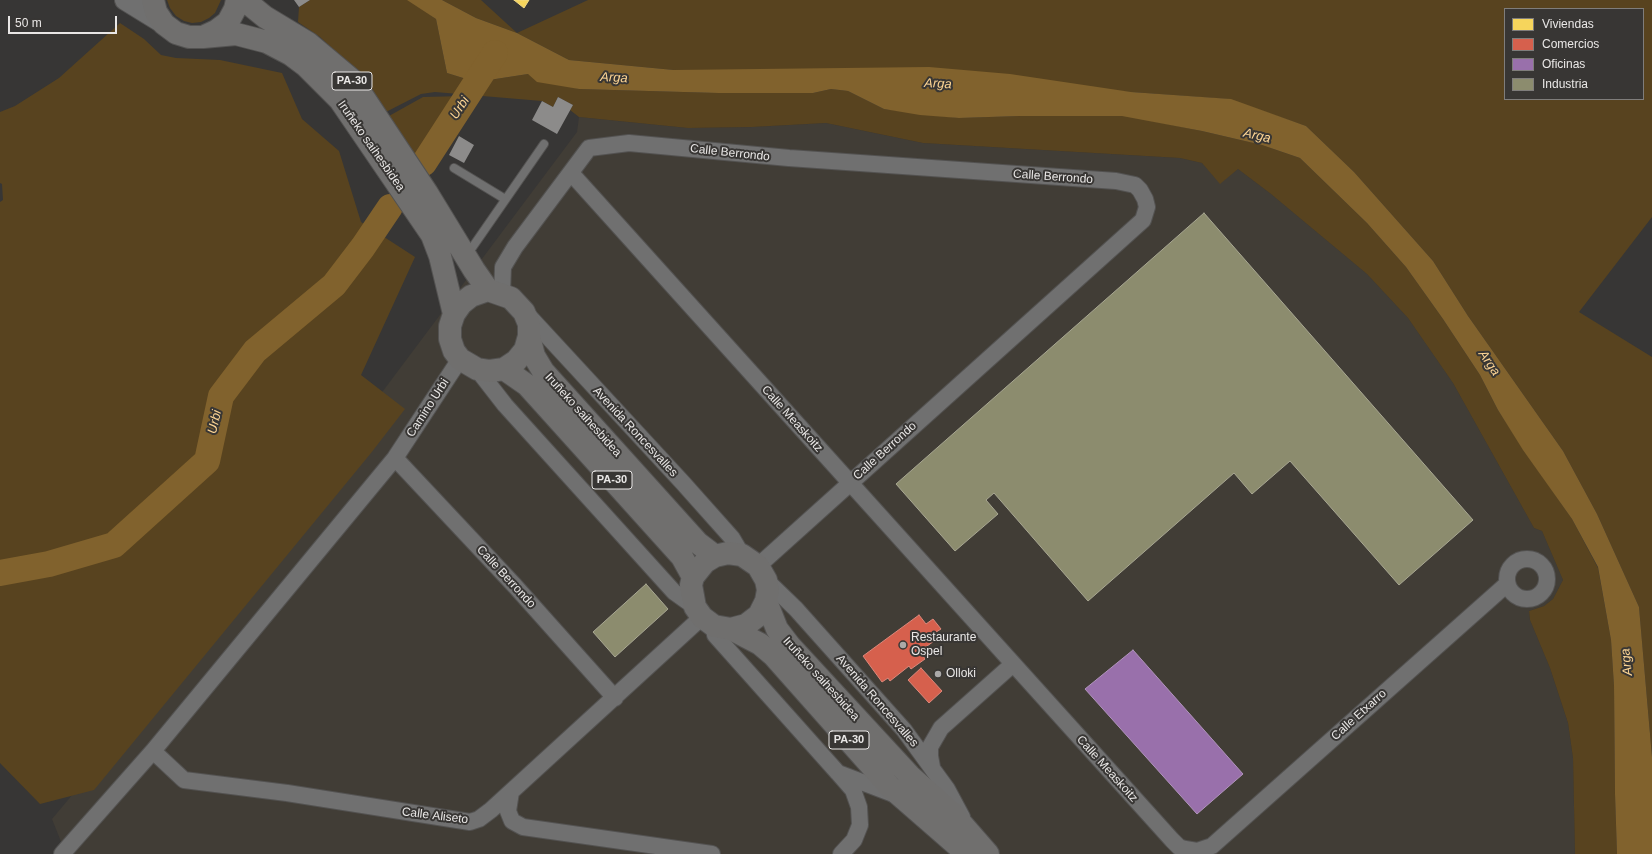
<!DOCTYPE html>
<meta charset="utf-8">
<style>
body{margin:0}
#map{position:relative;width:1652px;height:854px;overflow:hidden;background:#373635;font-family:Arial,sans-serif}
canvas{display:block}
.legend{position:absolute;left:1504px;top:8px;width:140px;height:92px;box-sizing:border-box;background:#383634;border:1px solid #7f7d7b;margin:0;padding:5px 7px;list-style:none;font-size:12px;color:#e9e7e6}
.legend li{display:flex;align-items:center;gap:8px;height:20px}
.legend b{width:20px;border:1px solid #7f7d7b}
.scale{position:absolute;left:8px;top:16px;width:109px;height:18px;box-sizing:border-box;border:2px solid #e9e7e6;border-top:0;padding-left:5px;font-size:12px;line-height:14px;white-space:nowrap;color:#e9e7e6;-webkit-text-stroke:3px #383634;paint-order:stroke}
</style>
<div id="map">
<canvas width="1652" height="854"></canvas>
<ul class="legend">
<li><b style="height:11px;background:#f6d55c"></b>Viviendas</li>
<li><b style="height:11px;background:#d6604d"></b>Comercios</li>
<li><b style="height:11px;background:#9970ab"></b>Oficinas</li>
<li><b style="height:11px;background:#8c8c6e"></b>Industria</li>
</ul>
<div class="scale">50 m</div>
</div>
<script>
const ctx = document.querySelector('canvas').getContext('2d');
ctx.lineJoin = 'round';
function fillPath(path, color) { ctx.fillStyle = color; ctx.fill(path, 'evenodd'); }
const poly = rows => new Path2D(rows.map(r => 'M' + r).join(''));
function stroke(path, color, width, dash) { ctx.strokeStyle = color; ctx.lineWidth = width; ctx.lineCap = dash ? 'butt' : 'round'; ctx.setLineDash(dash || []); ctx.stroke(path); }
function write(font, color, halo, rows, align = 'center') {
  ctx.font = font + ' Arial,sans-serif'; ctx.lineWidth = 4; ctx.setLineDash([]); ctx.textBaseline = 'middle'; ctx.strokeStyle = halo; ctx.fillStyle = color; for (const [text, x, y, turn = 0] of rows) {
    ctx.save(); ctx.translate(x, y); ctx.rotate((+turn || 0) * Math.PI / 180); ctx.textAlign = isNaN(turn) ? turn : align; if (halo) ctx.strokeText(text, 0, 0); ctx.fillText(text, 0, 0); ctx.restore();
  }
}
fillPath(poly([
 [579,117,688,128,752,127,826,123,923,143,1180,158,1202,163,1220,183,1238,169,1271,194,1367,274,1408,318,1453,383,1534,528,1542,531,1563,580,1553,599,1544,606,1529,611,1530,620,1550,668,1568,723,1573,758,1575,854,66,854,52,819,183,663,365,415,577,132]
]), '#413d36');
fillPath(poly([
 [167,0,221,0,215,13,209,18,201,22,192,23,184,21,176,16,170,8],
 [310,0,409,0,436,19,447,73,476,82,528,74,579,89,718,93,813,93,831,89,848,91,884,109,959,118,1020,116,1122,115,1202,131,1262,145,1300,158,1367,223,1406,267,1443,319,1480,375,1498,410,1524,450,1572,519,1598,568,1611,640,1614,686,1615,794,1617,854,1575,854,1573,758,1568,723,1550,668,1530,620,1529,611,1544,606,1553,599,1563,580,1542,531,1534,528,1453,383,1408,318,1367,274,1271,194,1238,169,1220,184,1202,163,1180,158,923,143,826,123,752,127,688,128,579,117,570,110,573,105,558,97,553,107,542,101,435,92,421,94,382,114,351,66,320,37,298,22,299,7],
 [442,0,481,0,517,33,588,0,1652,0,1652,217,1579,312,1652,357,1652,757,1639,607,1597,514,1563,451,1468,316,1433,261,1354,172,1306,126,1228,99,1131,92,674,70,569,60,517,33,476,18],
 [1505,9,1643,9,1643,99,1505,99],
 [120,23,144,39,161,55,176,58,220,60,282,73,302,119,339,151,361,222,415,257,361,375,405,409,371,453,94,790,40,804,0,763,0,202,3,200,2,184,0,183,0,112,15,106,59,78],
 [465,96,421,163,389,116,423,97]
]), '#58431f');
fillPath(poly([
 [407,0,442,0,476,18,517,33,569,60,674,70,929,67,1010,74,1131,92,1231,99,1306,126,1354,172,1433,261,1468,316,1563,451,1597,514,1639,607,1652,757,1652,854,1617,854,1615,794,1614,686,1611,640,1598,567,1572,519,1523,450,1498,410,1480,375,1443,319,1406,267,1367,223,1300,158,1262,145,1202,131,1122,116,1020,116,959,118,920,115,884,109,848,91,831,89,813,93,718,93,579,89,537,82,528,74,476,82,447,73,436,19]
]), '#81622d');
const homes = poly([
 [514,0,529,0,524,8,514,0]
]);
fillPath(homes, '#f6d55c');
stroke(homes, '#f2da85', 1);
const shops = poly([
 [919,615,926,624,933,619,941,629,933,634,937,639,920,651,925,659,911,669,909,666,890,681,888,678,882,682,863,656,919,615],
 [921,668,942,691,929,703,908,680,921,668]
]);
fillPath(shops, '#d6604d');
stroke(shops, '#dc887b', 1);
const offices = poly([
 [1133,650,1243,774,1197,814,1085,689,1133,650]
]);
fillPath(offices, '#9970ab');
stroke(offices, '#b194bd', 1);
const industry = poly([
 [1204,213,1473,520,1399,585,1290,461,1252,494,1234,473,1088,601,994,493,986,500,998,514,955,551,896,484,1204,213],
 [646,584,668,609,615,657,593,632,646,584]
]);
fillPath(industry, '#8c8c6e');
stroke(industry, '#a8a792', 1);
stroke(poly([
 [424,163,495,53],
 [0,573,49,564,114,545,207,461,221,396,255,351,334,285,363,247,390,207]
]), '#81622d', 26);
fillPath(poly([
 [294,0,310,0,299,7],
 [558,97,573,105,557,134,532,120,542,101,553,107],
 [459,136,474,145,464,163,449,155]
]), '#8c8b8a');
const service = poly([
 [454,168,505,199],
 [467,255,544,144]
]);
const minor = poly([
 [571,173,1172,840,1179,847,1185,849,1197,851,1212,846,1507,584],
 [502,294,503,267,515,247,589,148,629,143,789,158,1116,181,1135,185,1140,190,1145,199,1147,207,1143,220,758,566],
 [526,313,683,483,732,538,742,555],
 [477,369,505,405,674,592,695,607],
 [395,458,515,586,615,698],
 '1507 579a20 20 0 1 1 40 0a20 20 0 1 1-40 0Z',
 [766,580,796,609,904,730,947,789,962,817],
 [714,626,715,635,838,773,896,795],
 [153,751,184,780,287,793,470,822,479,819,491,810,702,617],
 [932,767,930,756,930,747,941,728,1013,664],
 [839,774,853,790,859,807,860,825,854,840,841,854],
 [511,792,508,811,512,821,523,827,712,854],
 [62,854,153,751,395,458,460,359]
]);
const tertiary = poly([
 [125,0,164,24]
]);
const trunk = poly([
 [153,0,156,12,164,24,176,33,189,37,203,37,216,31,228,22,235,9,237,0],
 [244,0,265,17,308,43,352,80,427,193,474,270,488,290],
 [203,37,236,34,267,42,290,54,306,66,340,100,432,235,440,256,454,314,450,326,450,339,454,351,460,359,477,369,490,371,504,369,516,361,525,350,529,336,529,324,524,312,511,298,488,290,471,296,461,304,454,314],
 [529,336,534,356,543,371,698,543,715,556],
 [504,369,527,385,682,557,693,577],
 [728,553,742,555,758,566,766,580,768,590,766,601,759,615,746,625,731,629,714,626,702,617,695,607,691,585,693,577,705,562,715,556,728,553],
 [766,601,777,629,790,646,910,776,954,815,988,854],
 [731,629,760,644,773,655,890,787,967,854]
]);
stroke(service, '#535251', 10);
stroke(minor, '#535251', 18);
stroke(tertiary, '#535251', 22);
stroke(trunk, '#535251', 24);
stroke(service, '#707070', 8);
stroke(minor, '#707070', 16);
stroke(tertiary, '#707070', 20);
stroke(trunk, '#706f6e', 22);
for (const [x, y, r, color] of [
 [903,645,4,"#aba9a8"],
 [938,674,4,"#aba9a8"]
]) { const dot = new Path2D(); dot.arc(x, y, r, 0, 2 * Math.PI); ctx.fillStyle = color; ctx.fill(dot); stroke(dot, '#383634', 1.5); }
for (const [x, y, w] of [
 [352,81,40],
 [612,480,40],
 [849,740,40]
]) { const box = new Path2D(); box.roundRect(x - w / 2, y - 9, w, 18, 3); ctx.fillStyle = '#383634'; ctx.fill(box); stroke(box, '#e9e7e6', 1); }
write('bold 11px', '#e9e7e6', null, [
 ["PA-30",352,81],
 ["PA-30",612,480],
 ["PA-30",849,740]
]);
write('12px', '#e9e7e6', '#383634', [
 ["Iruñeko saihesbidea",371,146,55],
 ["Calle Berrondo",730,153,6],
 ["Calle Berrondo",1053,177,4],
 ["Camino Urbi",428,408,-57],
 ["Iruñeko saihesbidea",583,415,48],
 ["Calle Measkoitz",792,419,48],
 ["Avenida Roncesvalles",635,432,47],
 ["Calle Berrondo",885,451,-42],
 ["Calle Berrondo",506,577,47],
 ["Iruñeko saihesbidea",821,679,48],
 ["Avenida Roncesvalles",877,701,49],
 ["Calle Etxarro",1359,715,-42],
 ["Calle Measkoitz",1107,769,48],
 ["Calle Aliseto",435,816,7]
]);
write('12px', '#e9e7e6', '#383634', [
 ["Restaurante",911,638],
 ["Ospel",911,652],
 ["Olloki",946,674]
], 'left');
write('italic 13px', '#fdd594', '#383634', [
 ["Arga",614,78,3],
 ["Arga",938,84,3],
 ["Urbi",460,108,-57],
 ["Arga",1257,136,13],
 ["Arga",1489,363,56],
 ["Urbi",215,422,-77],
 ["Arga",1627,662,-96]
]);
</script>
